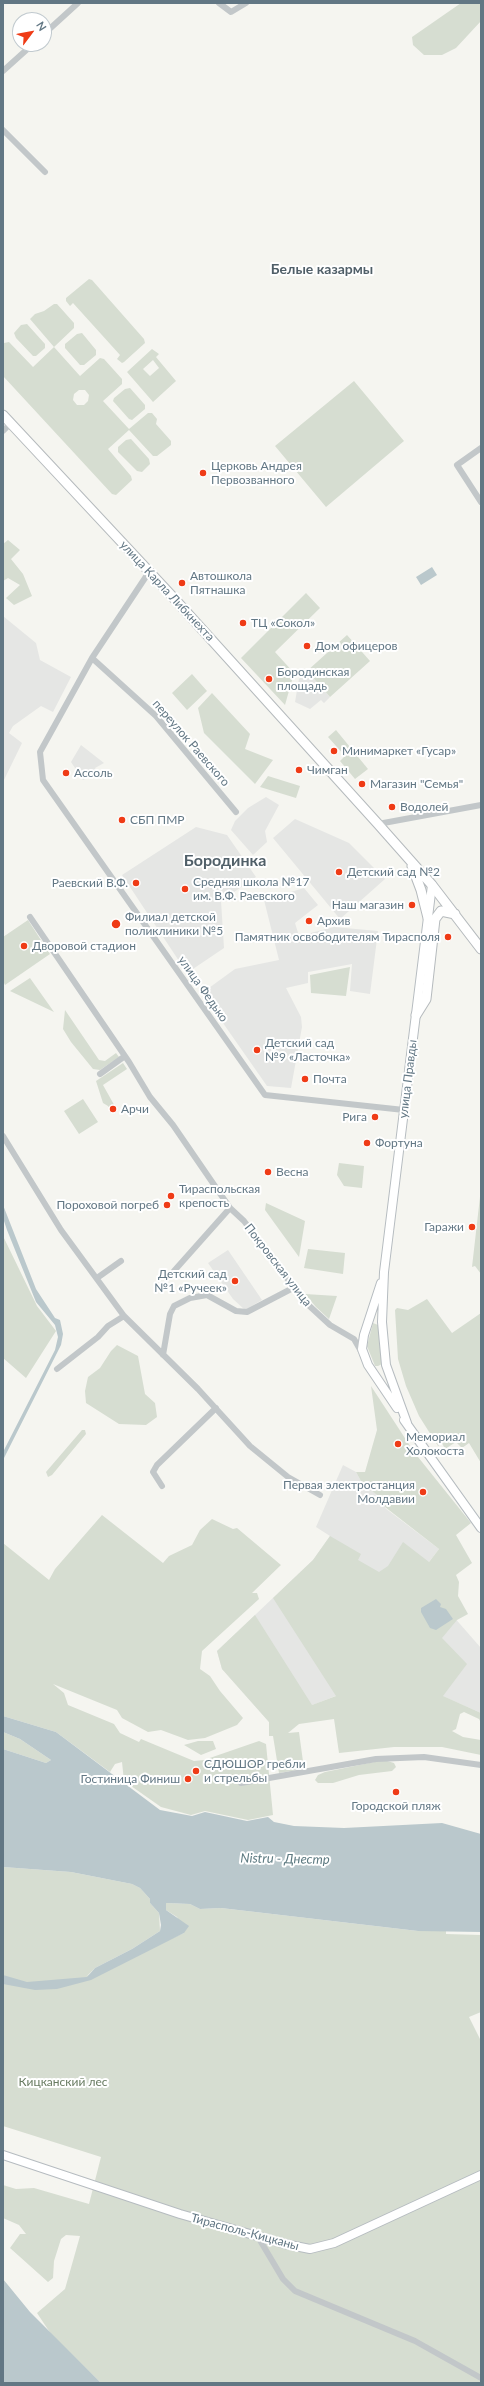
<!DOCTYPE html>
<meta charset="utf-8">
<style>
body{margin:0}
#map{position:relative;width:484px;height:2386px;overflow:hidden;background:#f5f5f0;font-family:Lato,sans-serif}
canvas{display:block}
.frame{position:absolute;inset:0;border:4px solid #627784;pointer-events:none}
.north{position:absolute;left:12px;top:12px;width:40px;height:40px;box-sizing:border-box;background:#fff;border:1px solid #c0c9ce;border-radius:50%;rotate:58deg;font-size:11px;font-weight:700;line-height:16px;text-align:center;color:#627784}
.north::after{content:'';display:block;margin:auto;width:14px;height:18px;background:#ef3b16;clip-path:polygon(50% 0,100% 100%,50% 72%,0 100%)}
</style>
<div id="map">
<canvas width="484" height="2386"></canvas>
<div class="frame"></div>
<div class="north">N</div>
</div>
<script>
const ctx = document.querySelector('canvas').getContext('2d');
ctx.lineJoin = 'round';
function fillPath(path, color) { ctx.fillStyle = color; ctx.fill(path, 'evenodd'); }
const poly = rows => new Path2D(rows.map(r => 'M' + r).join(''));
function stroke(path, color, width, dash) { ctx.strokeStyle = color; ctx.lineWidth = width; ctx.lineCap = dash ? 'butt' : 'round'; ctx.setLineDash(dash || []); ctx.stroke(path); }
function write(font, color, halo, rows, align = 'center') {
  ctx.font = font + ' Lato,sans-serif'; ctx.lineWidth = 4; ctx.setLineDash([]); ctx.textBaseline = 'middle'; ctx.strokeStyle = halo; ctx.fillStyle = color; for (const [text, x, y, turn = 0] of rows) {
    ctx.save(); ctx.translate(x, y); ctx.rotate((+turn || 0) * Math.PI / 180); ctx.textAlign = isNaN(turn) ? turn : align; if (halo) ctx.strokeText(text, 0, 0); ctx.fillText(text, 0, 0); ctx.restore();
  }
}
fillPath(poly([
 [3,616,36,643,40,660,71,677,53,712,41,706,13,726,9,733,22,743,3,782],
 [307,671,330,697,324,703,321,700,310,709,295,702,299,679],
 [81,745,104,763,95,768,97,772,83,780,71,762],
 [266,797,279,805,265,831,267,842,253,855,231,830,235,821,248,808],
 [295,819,349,843,385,879,340,919,273,838],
 [196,827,227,835,256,877,221,901,224,948,187,973,122,875],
 [304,888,318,905,295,923,299,936,334,927,378,931,370,994,350,991,352,964,308,972,308,983,286,988,301,1017,302,1027,291,1088,267,1086,202,993,235,969,279,960,264,900],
 [228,1250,262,1300,245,1310,233,1299,208,1263],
 [343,1465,356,1472,362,1483,387,1502,385,1508,439,1549,418,1576,481,1648,481,1713,392,1674,269,1722,222,1669,217,1651,313,1560,330,1536,316,1527]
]), '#e5e6e4');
fillPath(poly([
 [461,3,481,3,481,21,456,48,442,55,424,55,413,45,412,37],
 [89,279,92,280,144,339,145,343,124,362,122,363,117,359,120,355,73,303,70,306,66,301,66,298],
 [54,304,57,304,74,323,74,328,54,347,80,376,100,358,104,359,122,379,122,384,103,401,129,429,148,413,152,413,157,419,156,424,171,441,171,445,157,456,153,456,129,430,108,449,131,476,132,480,116,495,112,494,3,376,4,343,9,342,33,367,54,347,30,319,35,314,44,311],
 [79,390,85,390,89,395,88,401,84,405,77,405,73,400,74,394],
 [27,324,45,344,45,348,36,356,33,356,16,338,14,333,21,325],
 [82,333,96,350,96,355,84,365,80,365,65,348,65,344,77,334],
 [152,349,159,354,156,357,176,381,153,402,127,372],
 [153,360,159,368,150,376,143,369],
 [354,381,404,441,326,507,275,446],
 [130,388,145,405,145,409,132,420,129,419,113,401,114,398,125,389],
 [131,439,149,459,150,464,142,472,137,471,118,452,118,447,126,440],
 [8,540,20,550,11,559,23,574,32,596,14,605,6,598,20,585,8,578,3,581,3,544],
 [306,593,320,608,275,652,294,673,285,705,241,658],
 [347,635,370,661,330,697,307,671],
 [192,674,207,691,187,710,172,693],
 [212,693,250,734,245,749,273,760,255,784,204,733,198,708],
 [336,730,368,769,355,779,340,761,345,756,328,737],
 [268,776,300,786,296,798,260,787],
 [28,920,50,954,5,985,3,981,3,937],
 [350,967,346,996,311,993,310,975],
 [30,978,54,1012,10,991],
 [65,1010,99,1060,105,1061,116,1053,119,1057,100,1070,93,1069,71,1042,63,1029],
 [123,1063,127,1069,103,1085,117,1110,112,1112,108,1106,103,1103,96,1081],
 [83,1099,98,1122,79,1134,64,1111],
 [339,1163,364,1166,362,1188,344,1186,337,1175],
 [481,1188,481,1274,475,1266,472,1267],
 [266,1203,305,1221,299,1257,265,1210],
 [3,1236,37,1306,56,1331,26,1378,3,1358],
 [308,1249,345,1253,343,1274,304,1268],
 [305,1294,337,1296,329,1319,316,1307],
 [427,1299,452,1333,481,1313,481,1463,469,1443,462,1448,456,1442,445,1449,442,1443,438,1446,419,1416,406,1386,398,1359,395,1310,397,1308,408,1310],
 [373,1323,378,1325,382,1364,378,1366,375,1366,367,1346],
 [117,1345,138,1356,145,1394,155,1403,157,1417,146,1425,119,1424,86,1403,85,1391,88,1377,100,1368,111,1351],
 [371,1386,414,1452,471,1523,456,1535,472,1563,456,1575,459,1582,458,1596,468,1614,457,1620,442,1638,467,1664,443,1696,481,1713,481,1723,479,1719,464,1712,460,1714,456,1729,452,1731,463,1737,481,1740,481,1755,442,1747,394,1747,339,1753,334,1719,299,1724,288,1733,299,1732,304,1769,279,1773,273,1736,269,1736,269,1722,222,1669,217,1651,255,1615,312,1705,336,1696,273,1598,313,1560,330,1536,361,1554,358,1560,379,1572,388,1566,403,1542,429,1562,439,1549,385,1507,386,1502,362,1483,356,1472,365,1472,377,1430],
 [82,1430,85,1430,86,1434,52,1475,48,1477,46,1472],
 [102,1515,163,1563,169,1556,192,1545,200,1530,212,1519,233,1529,237,1528,281,1565,252,1593,257,1593,259,1599,202,1651,200,1669,210,1676,220,1691,243,1718,237,1725,205,1738,188,1740,161,1730,148,1732,122,1718,117,1710,53,1684,64,1693,68,1705,114,1724,120,1733,139,1742,141,1739,194,1761,204,1760,259,1741,266,1744,273,1815,248,1820,205,1811,191,1815,161,1807,124,1781,122,1762,115,1764,110,1772,56,1732,3,1716,3,1543,49,1580,55,1569],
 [3,1732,20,1739,51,1760,46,1763,3,1749],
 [198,1741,213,1741,216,1749,201,1755,184,1745],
 [384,1760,394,1763,396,1767,392,1771,359,1775,333,1783,318,1783,315,1780,318,1775,325,1772],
 [3,1867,71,1872,132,1884,140,1888,150,1899,150,1903,159,1913,160,1931,132,1949,95,1968,87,1976,184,1933,177,1917,166,1910,166,1903,190,1904,200,1909,221,1908,418,1931,446,1930,446,1934,481,1935,481,2012,469,2017,481,2041,481,2383,101,2383,51,2334,37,2313,65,2289,80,2236,66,2235,61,2239,54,2261,53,2278,48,2282,10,2248,20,2234,26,2234,19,2225,3,2218,3,2185,16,2189,34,2188,89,2204,101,2157,3,2126]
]), '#d6ddd1');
fillPath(poly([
 [432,567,437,575,421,585,416,577],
 [3,1205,36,1289,55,1318,60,1320,63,1334,61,1345,3,1460,3,1452,55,1350,58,1337,55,1325,36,1302,7,1230,3,1218],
 [436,1599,441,1604,440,1607,446,1609,453,1619,436,1630,430,1628,421,1612,421,1608],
 [3,1716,56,1732,160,1810,192,1816,205,1812,247,1821,268,1817,274,1822,294,1826,344,1828,442,1823,481,1834,481,1932,418,1931,221,1908,200,1909,190,1904,166,1903,166,1910,189,1926,184,1933,91,1980,57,1989,35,1990,3,1984,3,1975,27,1982,87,1977,95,1968,132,1949,160,1931,161,1925,159,1913,150,1903,150,1899,140,1888,132,1884,71,1872,3,1867,3,1749,46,1763,51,1760,20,1739,3,1732],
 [3,2279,30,2312,101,2383,3,2383]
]), '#bac8cc');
const secondary = poly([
 [381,1283,364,1335,362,1349,368,1365,397,1408],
 [404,1420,481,1528],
 [407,1423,386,1365,382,1322,384,1272,432,885],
 [3,2155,180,2214,285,2244,310,2249,334,2243,481,2175]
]);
const primary = poly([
 [3,415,171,595,378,824,432,885,481,949],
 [412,866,421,890,428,918],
 [416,1015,426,999,435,919,441,911,455,914]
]);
stroke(secondary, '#b6bcc0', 10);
stroke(primary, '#b5babd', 11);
stroke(poly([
 [219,3,231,12,246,3],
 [44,34,78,3],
 [3,71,33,44],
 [3,130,45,172],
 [3,431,11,423],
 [481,448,457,465,481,502],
 [149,572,92,658,40,752,43,780,265,1095,404,1110],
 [92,658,156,716,236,812],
 [378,824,481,805],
 [30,917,129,1062,150,1097,173,1125,230,1208,244,1221,304,1301,330,1325,354,1339,362,1353],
 [100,1074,125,1056],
 [3,1136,61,1230,124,1316,198,1389,250,1446,288,1477,320,1495],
 [174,1271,230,1208],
 [97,1278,121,1261],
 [163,1355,170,1314,174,1306,190,1298,207,1295,236,1311,247,1312,293,1288],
 [57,1369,98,1337,108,1326,124,1316],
 [162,1486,153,1472,157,1465,216,1408],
 [241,1783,376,1759,424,1757,481,1765],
 [258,2237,283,2279,295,2291,415,2341,481,2378]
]), '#c2c7c9', 6);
stroke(secondary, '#fff', 8);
stroke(primary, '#fff', 9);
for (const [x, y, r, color] of [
 [203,473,4,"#ef3b16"],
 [182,583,4,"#ef3b16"],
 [243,623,4,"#ef3b16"],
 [307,646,4,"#ef3b16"],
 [269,679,4,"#ef3b16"],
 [334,751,4,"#ef3b16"],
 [299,770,4,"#ef3b16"],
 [66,773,4,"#ef3b16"],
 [362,784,4,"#ef3b16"],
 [392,807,4,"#ef3b16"],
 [122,820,4,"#ef3b16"],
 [339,872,4,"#ef3b16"],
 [136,883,4,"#ef3b16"],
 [185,889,4,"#ef3b16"],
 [412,905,4,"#ef3b16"],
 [309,921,4,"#ef3b16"],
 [116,924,5,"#ef3b16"],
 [448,937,4,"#ef3b16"],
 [24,946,4,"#ef3b16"],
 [257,1050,4,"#ef3b16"],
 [305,1079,4,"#ef3b16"],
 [113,1109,4,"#ef3b16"],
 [375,1117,4,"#ef3b16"],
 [367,1143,4,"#ef3b16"],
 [268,1172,4,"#ef3b16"],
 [171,1196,4,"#ef3b16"],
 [167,1205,4,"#ef3b16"],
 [472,1227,4,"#ef3b16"],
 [235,1281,4,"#ef3b16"],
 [398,1444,4,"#ef3b16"],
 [423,1492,4,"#ef3b16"],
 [196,1771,4,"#ef3b16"],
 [188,1779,4,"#ef3b16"],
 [396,1792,4,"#ef3b16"]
]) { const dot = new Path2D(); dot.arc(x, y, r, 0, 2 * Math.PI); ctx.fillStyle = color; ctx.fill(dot); stroke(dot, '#fff', 1.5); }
write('12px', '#627784', '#fff', [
 ["Церковь Андрея",211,466],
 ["Первозванного",211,480],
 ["Автошкола",190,576],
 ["Пятнашка",190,590],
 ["ТЦ «Сокол»",251,623],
 ["Дом офицеров",315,646],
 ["Бородинская",277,672],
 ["площадь",277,686],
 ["Минимаркет «Гусар»",342,751],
 ["Чимган",307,770],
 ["Ассоль",74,773],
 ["Магазин \"Семья\"",370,784],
 ["Водолей",400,807],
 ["СБП ПМР",130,820],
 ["Детский сад №2",347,872],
 ["Средняя школа №17",193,882],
 ["им. В.Ф. Раевского",193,896],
 ["Раевский В.Ф.",128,883,"right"],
 ["Наш магазин",404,905,"right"],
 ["Филиал детской",125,917],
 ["поликлиники №5",125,931],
 ["Архив",317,921],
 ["Памятник освободителям Тирасполя",440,937,"right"],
 ["Дворовой стадион",32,946],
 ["Детский сад",265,1043],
 ["№9 «Ласточка»",265,1057],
 ["Почта",313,1079],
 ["Арчи",121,1109],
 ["Рига",367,1117,"right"],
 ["Фортуна",375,1143],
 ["Весна",276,1172],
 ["Тираспольская",179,1189],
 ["крепость",179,1203],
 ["Пороховой погреб",159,1205,"right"],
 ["Гаражи",464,1227,"right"],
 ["Детский сад",227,1274,"right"],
 ["№1 «Ручеек»",227,1288,"right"],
 ["Мемориал",406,1437],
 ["Холокоста",406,1451],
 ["Первая электростанция",415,1485,"right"],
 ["Молдавии",415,1499,"right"],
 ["СДЮШОР гребли",204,1764],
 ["и стрельбы",204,1778],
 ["Гостиница Финиш",180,1779,"right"],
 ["Городской пляж",396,1806,"center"]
], 'left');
write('12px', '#627784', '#fff', [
 ["улица Карла Либкнехта",167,591,47],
 ["переулок Раевского",191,743,49],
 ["улица Федько",203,989,55],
 ["улица Правды",408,1079,-83],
 ["Покровская улица",278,1265,52],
 ["Тирасполь-Кицканы",245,2232,15]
]);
write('12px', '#687b61', '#fff', [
 ["Кицканский лес",63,2082]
]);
write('italic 13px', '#5d7a81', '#fff', [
 ["Nistru - Днестр",285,1859,1]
]);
write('bold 14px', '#505f68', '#fff', [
 ["Белые казармы",322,269]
]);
write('bold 16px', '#505f68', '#fff', [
 ["Бородинка",225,861]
]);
</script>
